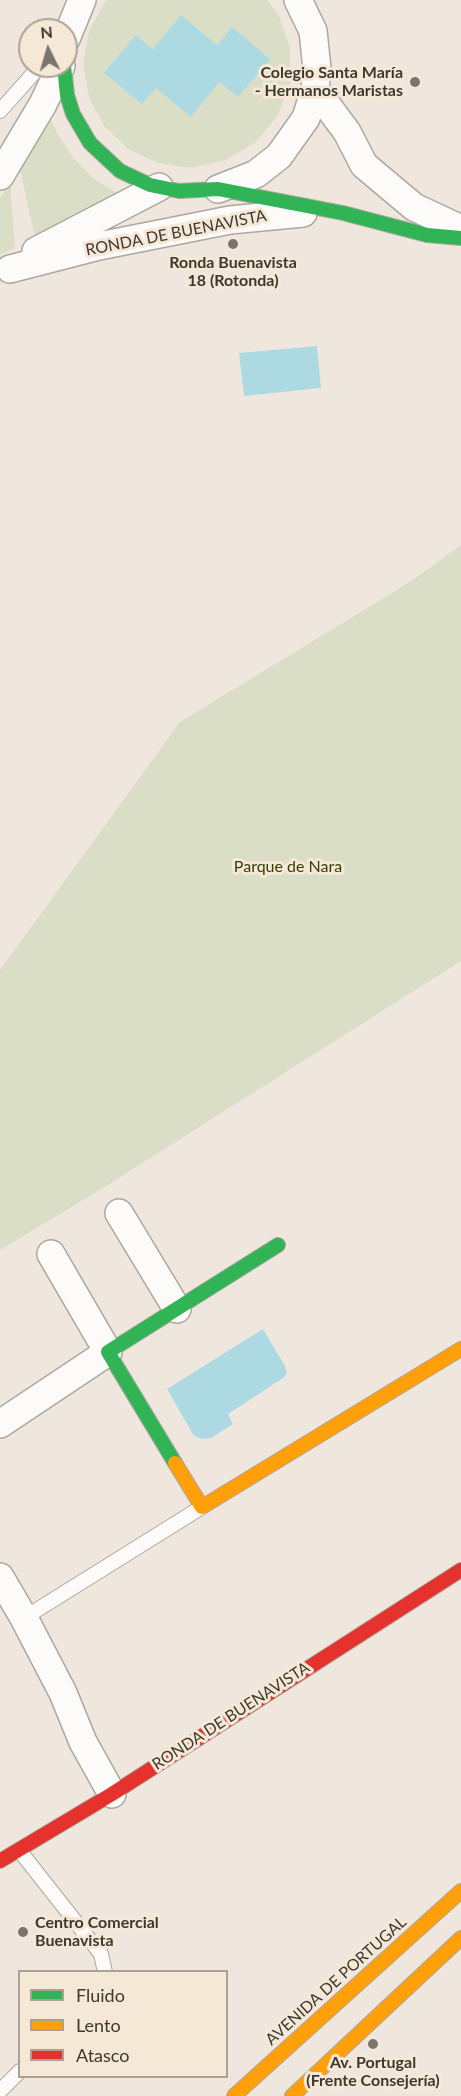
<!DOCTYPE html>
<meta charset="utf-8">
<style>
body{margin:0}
#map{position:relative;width:461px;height:2096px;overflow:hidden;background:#efe7dd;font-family:Lato,sans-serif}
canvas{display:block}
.legend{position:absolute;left:18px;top:1970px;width:210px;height:108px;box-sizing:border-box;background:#f6e8d6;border:2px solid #aca294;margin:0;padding:8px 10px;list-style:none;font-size:18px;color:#3d3831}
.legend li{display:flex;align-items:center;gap:12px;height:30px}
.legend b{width:30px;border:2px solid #aca294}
.north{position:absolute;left:18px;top:18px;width:60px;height:60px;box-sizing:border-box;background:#f6e8d6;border:2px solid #aca294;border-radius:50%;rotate:355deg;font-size:16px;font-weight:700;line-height:24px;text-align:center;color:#3d3831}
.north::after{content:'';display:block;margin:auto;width:21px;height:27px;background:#7b756d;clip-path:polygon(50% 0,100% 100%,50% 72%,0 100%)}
</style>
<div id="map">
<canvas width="461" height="2096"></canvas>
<ul class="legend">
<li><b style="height:8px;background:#30b455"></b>Fluido</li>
<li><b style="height:8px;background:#ff9f0a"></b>Lento</li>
<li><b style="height:8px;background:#e5322d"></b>Atasco</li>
</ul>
<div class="north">N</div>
</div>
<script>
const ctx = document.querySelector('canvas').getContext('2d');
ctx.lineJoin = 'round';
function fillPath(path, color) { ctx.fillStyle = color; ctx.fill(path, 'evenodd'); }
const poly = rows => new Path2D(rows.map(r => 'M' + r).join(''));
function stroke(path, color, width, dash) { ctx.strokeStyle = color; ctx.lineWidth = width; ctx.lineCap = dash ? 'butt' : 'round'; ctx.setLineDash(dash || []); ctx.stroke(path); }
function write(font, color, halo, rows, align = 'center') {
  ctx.font = font + ' Lato,sans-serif'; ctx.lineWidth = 6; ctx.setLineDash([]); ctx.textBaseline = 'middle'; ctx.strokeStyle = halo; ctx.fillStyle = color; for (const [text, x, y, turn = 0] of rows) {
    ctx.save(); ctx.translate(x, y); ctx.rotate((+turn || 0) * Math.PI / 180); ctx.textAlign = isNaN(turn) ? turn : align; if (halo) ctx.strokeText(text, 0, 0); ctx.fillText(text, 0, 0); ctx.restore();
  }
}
fillPath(poly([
 [106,0,267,0,278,14,290,47,290,82,278,115,256,142,226,160,191,168,158,163,128,149,104,126,89,97,83,64,89,31],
 [232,28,238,97,220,82,156,87,142,103,136,35,153,49,217,45],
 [50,117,57,133,73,157,93,178,122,196,35,238,20,169],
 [10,183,15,248,0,255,0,198],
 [461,545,461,961,103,1188,0,1250,0,970,180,722,410,582]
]), '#dbdec7');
fillPath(poly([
 [181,15,217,45,232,27,270,59,238,97,219,82,191,117,156,88,142,104,104,73,136,35,153,49],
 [317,346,321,388,244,396,239,353],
 [263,1329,285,1366,287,1373,283,1378,228,1414,233,1424,211,1438,202,1439,194,1436,167,1389]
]), '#addae2');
const lane = poly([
 [0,111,40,66],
 [24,1618,202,1507],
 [19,1850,101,1954,105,1972],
 [0,2091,20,2071]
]);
const street = poly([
 [66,39,82,0],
 [315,89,347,132,364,165,414,207,461,229],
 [0,176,43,104,61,66],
 [218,189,256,174,279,156,306,118,315,89,317,69,313,31,298,0],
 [36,251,159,187],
 [10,269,99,246,230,220,303,213],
 [119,1213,177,1309],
 [0,1424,108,1352,51,1254],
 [0,1577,24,1618,63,1693,83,1742,112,1794]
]);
const fast = poly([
 [64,66,67,95,73,114,90,143,120,171,150,185,179,191,218,189,343,213,427,235,461,238],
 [175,1463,108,1352,278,1245]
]);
const slow = poly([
 [175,1463,202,1507,461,1349],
 [234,2096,461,1891],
 [292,2096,461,1938]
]);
const jam = poly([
 [0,1861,112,1794,461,1570]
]);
stroke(lane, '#aca79f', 16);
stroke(street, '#aca79f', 30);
stroke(fast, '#aca79f', 16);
stroke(slow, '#aca79f', 16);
stroke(jam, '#aca79f', 16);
stroke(lane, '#fdfbfa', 14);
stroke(street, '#fdfbfa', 27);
stroke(fast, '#30b455', 14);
stroke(slow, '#ff9f0a', 14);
stroke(jam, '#e5322d', 14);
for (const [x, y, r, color] of [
 [415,82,6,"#7b756d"],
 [233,244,6,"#7b756d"],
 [23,1932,6,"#7b756d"],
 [373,2044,6,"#7b756d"]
]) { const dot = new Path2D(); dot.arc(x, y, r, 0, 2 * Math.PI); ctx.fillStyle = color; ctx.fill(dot); stroke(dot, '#f6e8d6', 2); }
write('bold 16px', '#3d3831', '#f6e8d6', [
 ["Colegio Santa María",403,73,"right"],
 ["- Hermanos Maristas",403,91,"right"],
 ["Ronda Buenavista",233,263],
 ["18 (Rotonda)",233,281],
 ["Centro Comercial",35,1923,"left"],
 ["Buenavista",35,1941,"left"],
 ["Av. Portugal",373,2063],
 ["(Frente Consejería)",373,2081]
]);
write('16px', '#3d3831', '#f6e8d6', [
 ["RONDA DE BUENAVISTA",176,233,-11],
 ["RONDA DE BUENAVISTA",231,1716,-33],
 ["AVENIDA DE PORTUGAL",336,1981,-42]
]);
write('16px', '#334107', '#f6e8d6', [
 ["Parque de Nara",288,867]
]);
</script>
